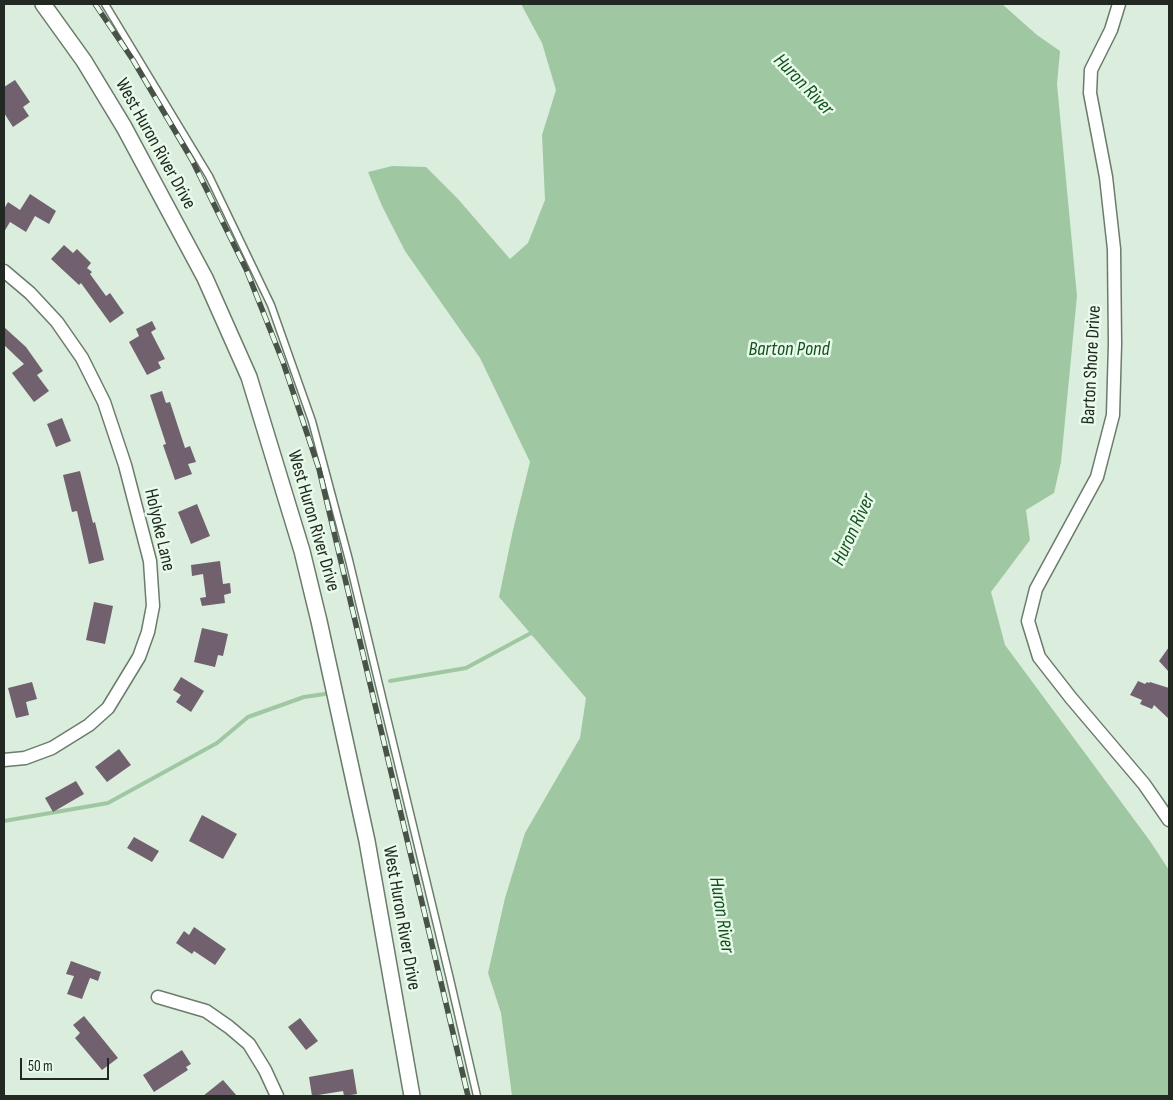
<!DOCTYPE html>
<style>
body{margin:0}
#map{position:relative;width:1173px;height:1100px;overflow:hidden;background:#dbeddc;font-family:"Sofia Sans Condensed",sans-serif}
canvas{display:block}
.frame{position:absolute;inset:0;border:5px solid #222922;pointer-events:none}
.scale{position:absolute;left:20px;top:1058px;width:89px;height:22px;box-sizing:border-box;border:2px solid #222922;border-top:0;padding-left:6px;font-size:15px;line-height:18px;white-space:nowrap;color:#222922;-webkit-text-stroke:4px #e8fae9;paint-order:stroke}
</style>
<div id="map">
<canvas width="1173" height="1100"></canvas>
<div class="frame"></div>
<div class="scale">50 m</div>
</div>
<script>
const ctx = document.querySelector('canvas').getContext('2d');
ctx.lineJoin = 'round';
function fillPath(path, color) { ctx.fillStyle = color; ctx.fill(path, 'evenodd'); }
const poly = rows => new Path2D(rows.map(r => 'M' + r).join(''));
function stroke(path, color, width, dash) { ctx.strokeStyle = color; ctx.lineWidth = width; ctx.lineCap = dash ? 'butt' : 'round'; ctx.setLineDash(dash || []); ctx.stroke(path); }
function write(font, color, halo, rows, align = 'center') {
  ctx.font = font + ' "Sofia Sans Condensed",sans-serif'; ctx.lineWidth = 5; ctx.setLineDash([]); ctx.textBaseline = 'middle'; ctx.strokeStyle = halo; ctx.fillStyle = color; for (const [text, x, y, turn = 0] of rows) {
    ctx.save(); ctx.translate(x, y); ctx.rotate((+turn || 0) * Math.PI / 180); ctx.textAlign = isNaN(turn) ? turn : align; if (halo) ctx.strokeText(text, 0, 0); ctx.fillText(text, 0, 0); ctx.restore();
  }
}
fillPath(poly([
 [521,4,1002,4,1037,35,1060,51,1057,84,1077,296,1061,462,1054,493,1026,510,1030,540,991,592,1005,645,1150,841,1169,870,1169,1096,512,1096,501,1013,488,973,505,898,525,833,580,738,586,698,499,597,513,530,530,462,480,358,405,251,382,206,368,172,392,166,426,167,458,199,510,259,528,243,545,200,542,135,556,90,542,43]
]), '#9fc8a2');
stroke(poly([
 [390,681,466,668,531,633,536,634],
 [4,821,108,803,217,743,248,717,304,697,325,694]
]), '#9fc8a2', 4);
fillPath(poly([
 [15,80,30,102,23,107,29,116,13,127,4,113,4,87],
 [30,194,56,211,49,224,35,216,26,232,10,222,4,232,4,209,8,202,20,210],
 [64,245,73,253,77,249,91,263,87,268,92,272,90,274,106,296,110,293,124,313,110,323,81,283,79,285,51,259],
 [152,321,156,329,151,332,165,359,158,362,161,368,147,375,129,342,139,336,136,329],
 [4,327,26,347,43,371,37,375,49,391,34,402,12,373,24,364,4,345],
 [162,391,166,403,170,402,185,448,190,446,196,462,188,464,192,474,175,480,163,445,166,444,150,395],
 [62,418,71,441,56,447,47,424],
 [80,471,93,523,95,522,104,560,89,564,77,511,72,512,63,475],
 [197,504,210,536,191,544,178,512],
 [220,561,223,584,230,583,231,593,224,595,225,603,202,606,200,598,206,597,203,574,192,576,191,565],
 [94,602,113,606,105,644,86,640],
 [202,628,228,634,223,656,218,655,215,667,194,662],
 [1169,647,1169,672,1159,661],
 [181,677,204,691,191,712,176,702,181,695,173,690],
 [1138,681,1145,684,1147,682,1149,683,1150,682,1169,688,1169,719,1154,705,1152,709,1140,704,1142,700,1130,695],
 [32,682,37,699,26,702,29,715,16,718,8,688],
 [119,749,131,765,107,782,95,767],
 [76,781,84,794,53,812,45,798],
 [202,815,237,834,223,859,189,841],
 [134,837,159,851,152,862,127,848],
 [194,927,226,949,215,965,194,951,192,954,176,943,184,931,189,935],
 [71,961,101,972,98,981,90,978,82,999,67,994,74,976,66,974],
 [84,1016,118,1058,102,1070,75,1038,80,1033,73,1025],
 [300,1018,318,1041,306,1050,288,1027],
 [182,1050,191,1064,186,1067,188,1070,154,1092,143,1075],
 [353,1069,357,1094,344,1096,343,1091,312,1096,309,1077],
 [223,1080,237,1096,203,1096]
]), '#71616e');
const service = poly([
 [105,4,209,176,271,305,312,421,349,560,450,979,477,1096]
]);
const minor = poly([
 [1119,4,1111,30,1091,70,1090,93,1106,177,1114,249,1115,344,1113,415,1097,477,1036,589,1028,621,1039,657,1071,698,1144,784,1169,820],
 [4,271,30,293,57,322,82,358,104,402,125,465,150,561,153,606,148,632,139,657,108,708,89,725,52,748,25,758,4,760],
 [158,997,206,1011,229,1027,249,1044,265,1070,277,1096]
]);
const tertiary = poly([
 [43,4,84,61,124,127,205,278,249,377,302,551,319,621,367,841,412,1096]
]);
stroke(service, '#6b7b6c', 9);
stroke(minor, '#6b7b6c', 15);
stroke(tertiary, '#6b7b6c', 18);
stroke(service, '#fff', 6);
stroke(minor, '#fff', 12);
stroke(tertiary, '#fff', 15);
const rail = poly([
 [95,4,133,60,192,160,246,269,283,362,319,469,468,1096]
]);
stroke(rail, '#485248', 5.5);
stroke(rail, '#e8fae9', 4, [11]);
write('19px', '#222922', '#e8fae9', [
 ["West Huron River Drive",155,144,61],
 ["Barton Shore Drive",1092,365,-87],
 ["West Huron River Drive",313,521,74],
 ["Holyoke Lane",159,530,77],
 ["West Huron River Drive",401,918,80]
]);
write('italic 20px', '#135020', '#e8fae9', [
 ["Huron River",803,85,46],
 ["Barton Pond",789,350],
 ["Huron River",854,530,-65],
 ["Huron River",721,915,81]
]);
</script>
